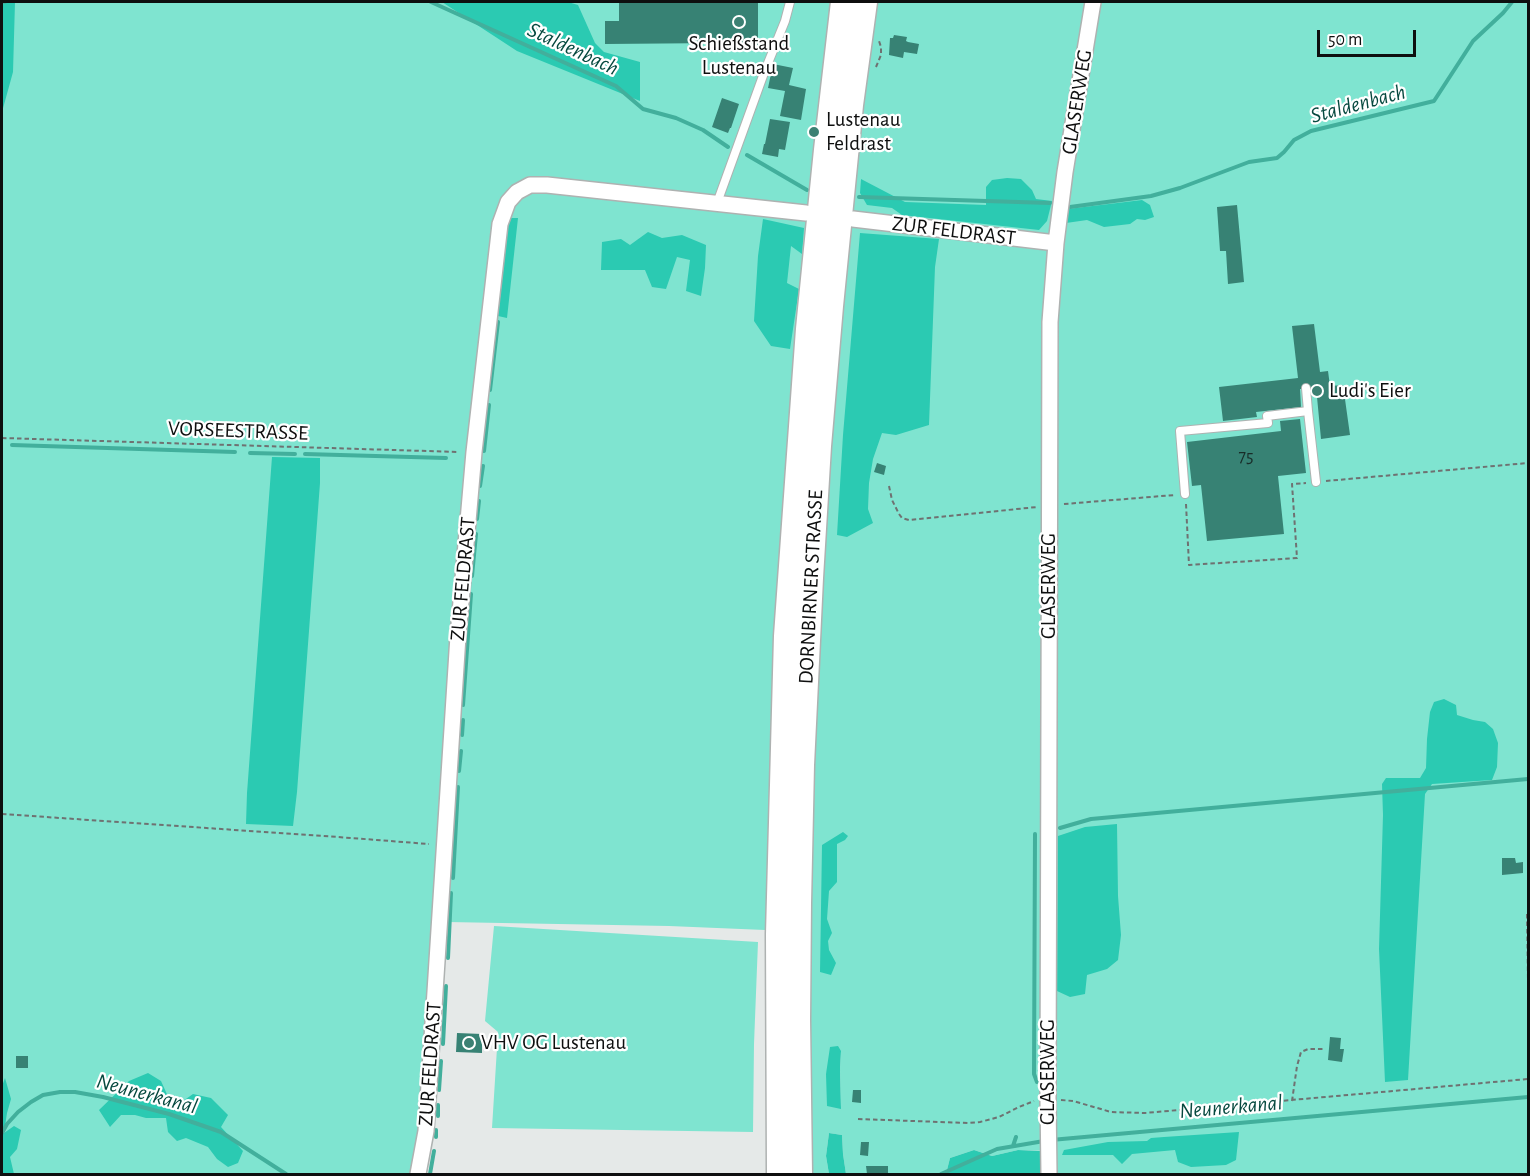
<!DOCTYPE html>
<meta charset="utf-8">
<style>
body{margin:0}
#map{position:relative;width:1530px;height:1176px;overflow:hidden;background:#e5e9e8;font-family:"Alegreya Sans",sans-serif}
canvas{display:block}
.frame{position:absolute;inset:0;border:3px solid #0e0f0f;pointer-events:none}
.scale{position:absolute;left:1317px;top:30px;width:99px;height:27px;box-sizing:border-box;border:3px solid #0e0f0f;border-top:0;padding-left:8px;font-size:18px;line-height:21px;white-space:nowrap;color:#0e0f0f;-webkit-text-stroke:4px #fff;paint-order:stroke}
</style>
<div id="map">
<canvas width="1530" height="1176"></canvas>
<div class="frame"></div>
<div class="scale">50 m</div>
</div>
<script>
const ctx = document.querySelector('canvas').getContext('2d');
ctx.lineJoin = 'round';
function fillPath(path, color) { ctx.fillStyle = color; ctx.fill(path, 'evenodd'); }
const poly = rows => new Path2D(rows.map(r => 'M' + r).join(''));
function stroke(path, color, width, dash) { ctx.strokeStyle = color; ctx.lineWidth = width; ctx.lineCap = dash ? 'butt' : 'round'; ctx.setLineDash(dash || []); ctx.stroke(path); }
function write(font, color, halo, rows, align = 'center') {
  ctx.font = font + ' "Alegreya Sans",sans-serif'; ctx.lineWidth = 4.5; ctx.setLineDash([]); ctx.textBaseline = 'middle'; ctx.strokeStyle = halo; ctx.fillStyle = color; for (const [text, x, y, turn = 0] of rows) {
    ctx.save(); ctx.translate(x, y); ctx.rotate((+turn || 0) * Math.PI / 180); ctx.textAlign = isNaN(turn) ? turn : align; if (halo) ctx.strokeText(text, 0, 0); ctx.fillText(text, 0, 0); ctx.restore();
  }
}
fillPath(poly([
 [2,2,1528,2,1528,1174,1054,1174,1053,1151,1018,1150,992,1156,974,1150,950,1158,946,1174,846,1174,843,1154,842,1135,829,1133,826,1156,829,1174,804,1174,789,931,669,926,447,922,417,1155,413,1174,2,1174],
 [841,1051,840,1069,841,1108,826,1074],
 [494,926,758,942,754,1044,753,1132,492,1128,498,1032,485,1021]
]), '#7fe4d0');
fillPath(poly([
 [2,2,15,2,13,72,2,112],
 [442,2,568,2,578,5,595,43,604,52,640,62,640,101,517,51],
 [1007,178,1021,179,1032,190,1036,199,1052,201,1047,221,1039,230,902,215,892,208,867,205,860,193,861,179,905,202,986,205,986,187,992,180],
 [1142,200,1150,205,1154,217,1145,220,1137,219,1130,224,1104,227,1087,220,1066,223,1068,209],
 [509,218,518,218,507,318,498,316],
 [763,219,804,228,802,254,791,246,787,283,799,289,790,349,771,346,754,321,758,256],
 [648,232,662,238,682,235,706,245,705,268,701,296,686,291,690,260,677,257,666,289,652,287,645,270,601,270,602,242,621,239,630,245],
 [860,233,939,239,935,267,929,425,896,435,882,433,873,459,869,483,868,509,873,523,847,537,837,535,843,435],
 [272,457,320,458,320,483,297,792,293,826,246,824,247,793],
 [1444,699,1456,705,1457,715,1473,720,1485,722,1493,729,1498,743,1497,767,1492,780,1432,784,1425,794,1408,1080,1385,1082,1379,949,1383,815,1382,784,1386,778,1420,778,1426,768,1427,739,1430,712,1434,702],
 [1117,824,1118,896,1121,935,1118,960,1107,969,1087,975,1085,994,1070,997,1057,991,1058,836,1085,827],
 [843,832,848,836,845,840,837,844,837,882,829,891,827,919,832,933,828,941,829,950,836,963,831,975,820,972,822,845],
 [838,1046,841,1051,840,1069,841,1109,827,1106,826,1074,830,1047],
 [148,1073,161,1081,170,1101,183,1101,193,1094,211,1098,228,1115,221,1127,243,1151,238,1163,228,1167,217,1159,208,1147,186,1138,177,1141,168,1132,166,1118,146,1118,135,1115,121,1115,110,1127,99,1110,129,1081],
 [5,1078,11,1099,7,1113,4,1133,14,1126,21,1130,17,1149,10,1157,14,1174,2,1174,2,1086],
 [1239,1132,1236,1160,1226,1165,1191,1167,1178,1162,1175,1150,1132,1154,1122,1164,1113,1155,1062,1155,1064,1150,1108,1142,1147,1141,1151,1138,1164,1137],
 [829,1133,842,1135,843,1154,846,1174,829,1174,826,1156],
 [974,1150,992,1156,1018,1150,1041,1151,1042,1174,946,1174,950,1158]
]), '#2bcab2');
stroke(poly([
 [2,2,5,2],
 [431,2,616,86,643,109,676,118,703,130,728,147],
 [747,155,807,190],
 [859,197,1050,203],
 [1070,207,1151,196,1180,188,1249,162,1277,158,1284,152,1294,140,1311,131,1434,101,1473,41,1503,13,1512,2],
 [490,390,498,322],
 [12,445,235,452],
 [484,451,489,405],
 [250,453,295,454],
 [305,454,446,458],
 [480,486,483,466],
 [477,519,479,501],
 [472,576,476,534],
 [463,705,471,594],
 [462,735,463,720],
 [459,771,461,751],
 [1060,828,1091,819,1528,779],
 [1035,834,1034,1074,1037,1082],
 [453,878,458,787],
 [448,958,451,893],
 [443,1044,446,986],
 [439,1090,441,1061],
 [438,1116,438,1105],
 [2,1133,7,1124,18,1112,31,1102,43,1095,60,1092,75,1092,103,1097,169,1114,221,1132,286,1174],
 [436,1137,436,1130],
 [1051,1140,1528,1097],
 [1013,1146,1016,1137],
 [430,1174,434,1151],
 [941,1174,997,1149,1044,1141]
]), '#42af9c', 4);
fillPath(poly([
 [619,2,758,2,758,45,721,45,721,43,605,44,605,21,619,21],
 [894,35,907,37,906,41,908,42,919,44,917,54,904,52,903,58,889,55,890,38,893,38],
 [773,64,793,68,789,85,806,89,801,120,780,116,785,91,768,88],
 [722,98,739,104,731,128,730,128,728,133,712,127],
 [770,119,790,122,785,150,779,149,778,157,762,154,764,144,765,144],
 [1237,205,1244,282,1228,284,1226,251,1220,251,1217,207],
 [1314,324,1320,372,1328,371,1330,386,1343,385,1350,435,1321,439,1317,397,1316,397,1315,388,1300,389,1301,407,1256,412,1257,417,1223,421,1219,387,1298,378,1292,326],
 [1300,419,1306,473,1278,476,1284,534,1207,541,1201,485,1192,486,1187,442,1281,431,1280,421],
 [877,463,886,466,884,475,874,472],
 [1502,858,1515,858,1516,863,1523,862,1523,873,1502,875],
 [457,1033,482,1034,482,1053,456,1052],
 [1330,1037,1341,1038,1340,1049,1344,1049,1342,1062,1328,1060],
 [16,1056,28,1056,28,1068,16,1068],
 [853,1090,861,1090,861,1103,852,1102],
 [861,1142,869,1142,868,1156,860,1155],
 [866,1166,888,1166,888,1174,867,1174]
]), '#378274');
const lane = poly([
 [717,203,764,73,785,21,790,2],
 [1306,388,1308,411],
 [1185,494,1180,431,1268,423,1267,416,1308,411,1316,482]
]);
const street = poly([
 [853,219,1056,243],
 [418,1174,426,1131,458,636,474,452,500,224,508,202,517,192,530,185,547,185,806,213],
 [1049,1174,1048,1099,1050,322,1056,243,1065,172,1093,2]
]);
const primary = poly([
 [779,1174,778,934,786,636,808,329,826,150,843,2],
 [800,1174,798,1020,799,903,802,765,811,578,819,446,831,306,851,105,865,2]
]);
stroke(lane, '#aeb2b1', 10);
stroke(street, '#aeb2b1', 18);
stroke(primary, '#aeb2b1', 27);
stroke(poly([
 [876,67,881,55,881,47,879,41],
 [2,438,459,452],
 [1326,481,1528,463],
 [889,486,892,500,899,514,902,518,909,520,1037,507],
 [1064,504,1175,495],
 [1186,504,1189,565,1297,558,1292,484,1306,483],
 [2,814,338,837,429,844],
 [1527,914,1528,980],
 [1061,1100,1073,1101,1111,1112,1145,1113,1528,1079],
 [1292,1101,1297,1066,1301,1052,1308,1049,1325,1049],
 [858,1119,968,1123,980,1122,999,1117,1019,1107,1034,1101]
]), '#6f7171', 2, [4.5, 3]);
stroke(lane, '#fff', 8);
stroke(street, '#fff', 15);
stroke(primary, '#fff', 24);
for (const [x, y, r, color] of [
 [739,22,6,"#3c8073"],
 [814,132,6,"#3c8073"],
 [1317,391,6,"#3c8073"],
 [469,1043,6,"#3c8073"]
]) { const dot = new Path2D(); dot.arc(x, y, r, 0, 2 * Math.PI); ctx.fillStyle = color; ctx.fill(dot); stroke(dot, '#fff', 2); }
write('18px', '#182c28', null, [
 ["75",1246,457]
]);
write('21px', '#0e0f0f', '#fff', [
 ["Schießstand",739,44,"center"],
 ["Lustenau",739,68,"center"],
 ["Lustenau",826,120],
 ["Feldrast",826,144],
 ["Ludi's Eier",1329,391],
 ["VHV OG Lustenau",481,1043]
], 'left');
write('21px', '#0e0f0f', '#fff', [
 ["GLASERWEG",1077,102,-81],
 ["ZUR FELDRAST",954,231,7],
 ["VORSEESTRASSE",238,431,2],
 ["ZUR FELDRAST",463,579,-85],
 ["GLASERWEG",1049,586,-90],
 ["DORNBIRNER STRASSE",811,587,-87],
 ["ZUR FELDRAST",430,1064,-86],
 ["GLASERWEG",1048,1072,-90]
]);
write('italic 22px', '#06493f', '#fff', [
 ["Staldenbach",573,49,25],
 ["Staldenbach",1358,104,-15],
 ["Neunerkanal",147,1094,15],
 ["Neunerkanal",1231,1107,-5]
]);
</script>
